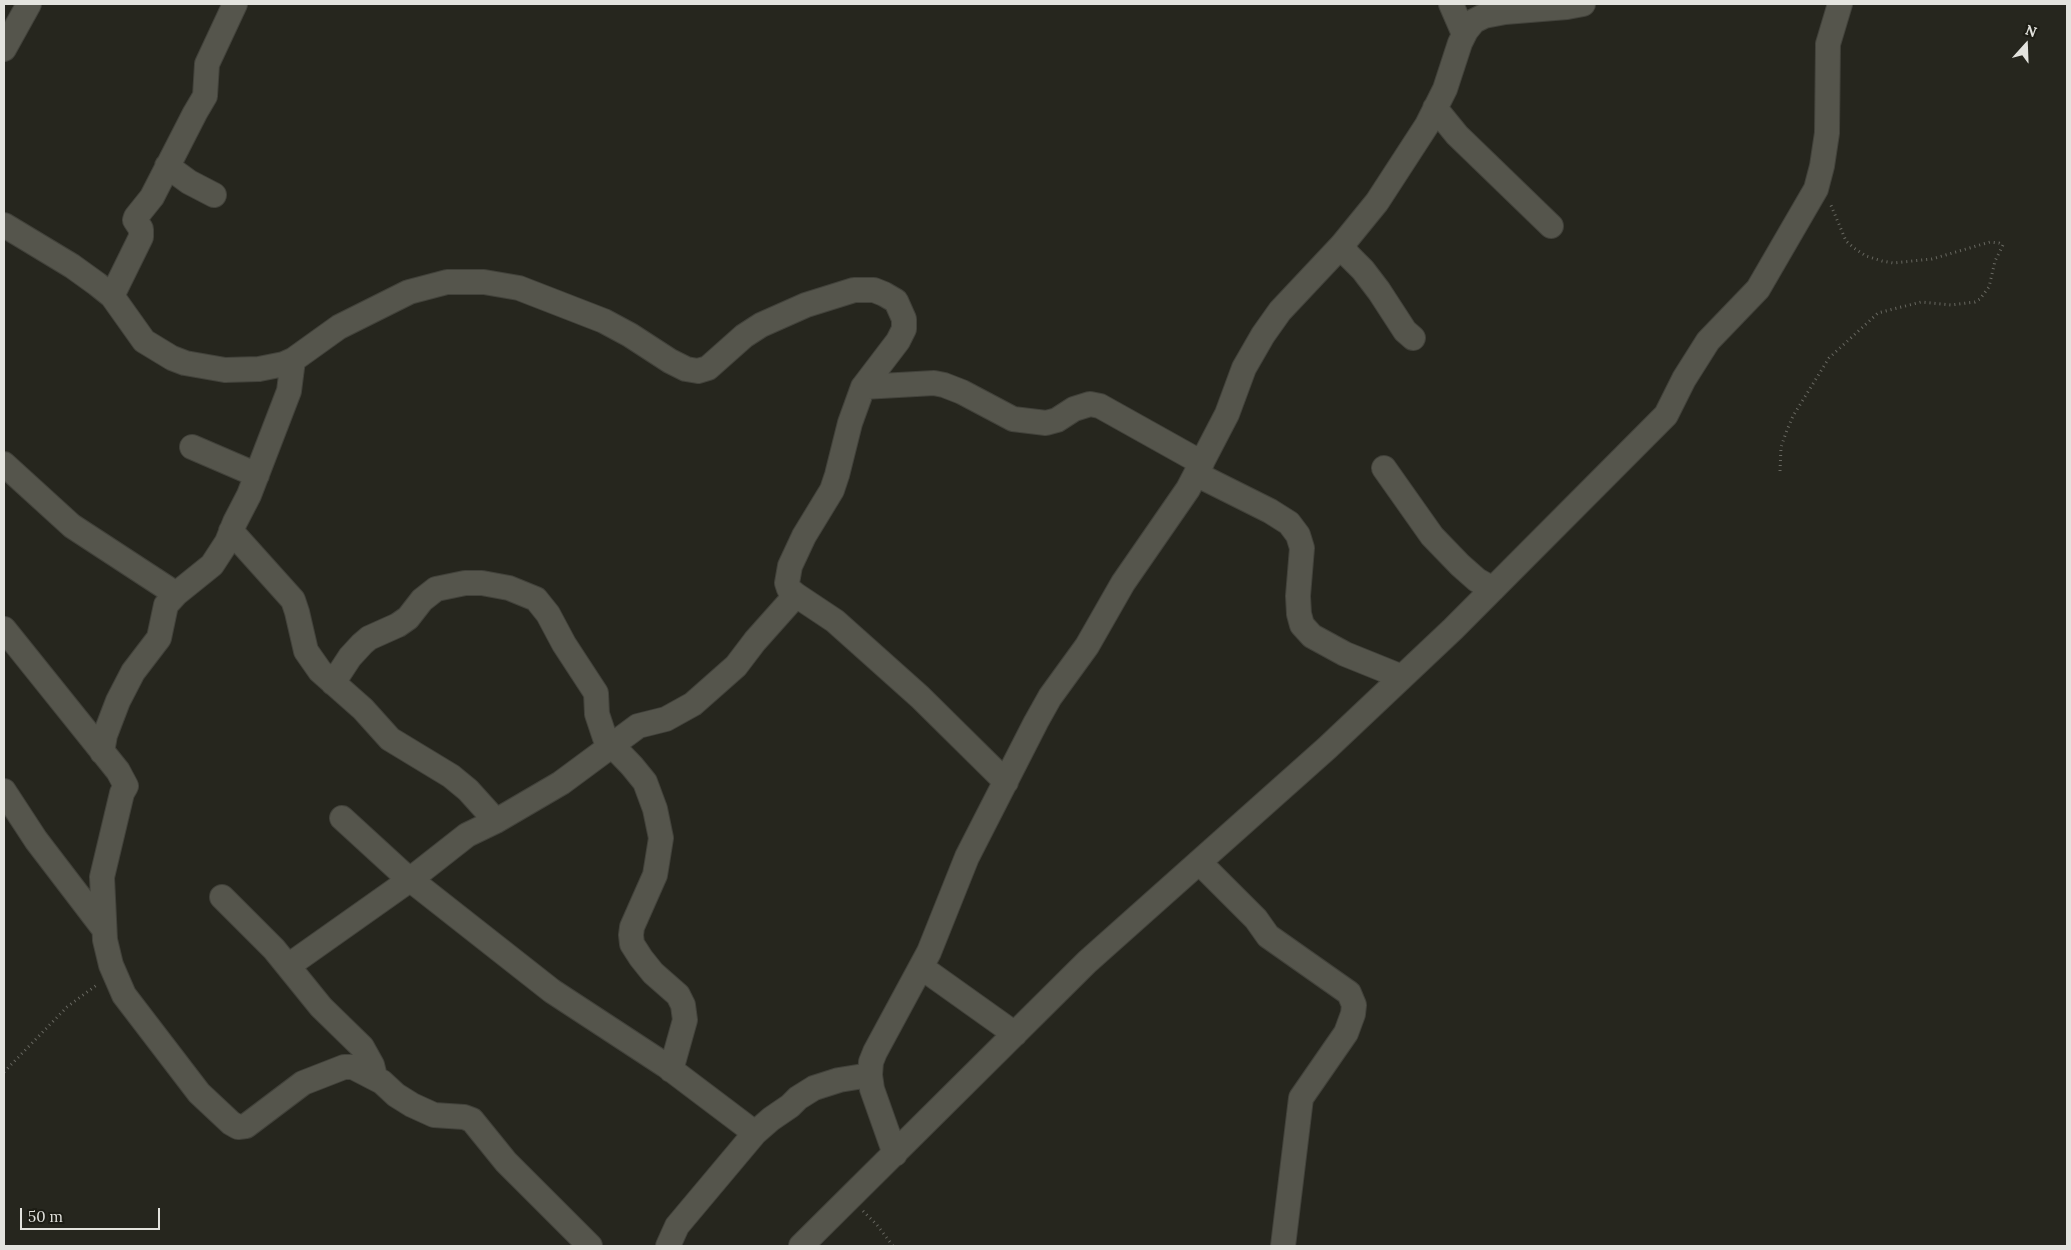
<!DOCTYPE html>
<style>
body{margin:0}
#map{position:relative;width:2071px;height:1250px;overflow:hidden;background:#26261e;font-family:Lora,serif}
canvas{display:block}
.frame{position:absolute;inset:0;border:5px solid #e3e3de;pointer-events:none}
.north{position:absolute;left:2001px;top:20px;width:50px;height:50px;-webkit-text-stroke:4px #1d1d15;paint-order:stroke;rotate:20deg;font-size:14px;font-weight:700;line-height:20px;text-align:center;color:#e3e3de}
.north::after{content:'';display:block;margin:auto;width:18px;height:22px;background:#e3e3de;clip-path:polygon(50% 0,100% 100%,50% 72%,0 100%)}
.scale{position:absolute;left:20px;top:1208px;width:140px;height:22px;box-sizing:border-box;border:2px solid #e3e3de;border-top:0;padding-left:6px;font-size:15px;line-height:18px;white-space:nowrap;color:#e3e3de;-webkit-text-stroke:4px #1d1d15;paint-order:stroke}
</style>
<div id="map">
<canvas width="2071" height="1250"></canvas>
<div class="frame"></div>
<div class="north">N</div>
<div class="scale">50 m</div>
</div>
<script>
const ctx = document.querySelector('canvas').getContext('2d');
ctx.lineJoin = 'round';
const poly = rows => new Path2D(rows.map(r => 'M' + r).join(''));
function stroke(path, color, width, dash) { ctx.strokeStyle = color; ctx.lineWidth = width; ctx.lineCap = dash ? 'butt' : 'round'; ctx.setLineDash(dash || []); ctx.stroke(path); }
const minor = poly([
 [1451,4,1464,34],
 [4,49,29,4],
 [1435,108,1457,135,1551,226],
 [167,166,189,182,214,195],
 [4,225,72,266,97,284,112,296,144,341,172,358,185,363,225,370,259,369,284,364,293,360,339,327,409,292,447,282,484,282,519,288,604,321,630,335,670,361,686,369,698,371,708,368,744,336,761,325,806,305,854,290,874,290,884,294,896,301,904,319,904,329,898,341,863,387,850,423,837,475,832,490,804,536,790,566,787,583,789,589,796,595,835,621,920,697,1006,782],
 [1342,245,1348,255,1363,270,1379,291,1405,331,1413,338],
 [112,296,141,237,141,229,135,220,136,217,152,197,195,113,205,96,207,64,235,4],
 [863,387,934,383,944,385,962,392,1013,419,1046,423,1057,420,1074,409,1090,404,1100,406,1202,463],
 [192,447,257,475],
 [4,464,72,526,176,594],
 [1384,468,1432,536,1460,565,1477,580,1493,589],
 [1196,474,1270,511,1289,523,1298,535,1302,548,1298,596,1299,614,1302,625,1312,636,1345,654,1402,677],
 [231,531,293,600,297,612,306,651,320,671,363,709,390,739,451,776,468,790,496,821],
 [4,629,118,771,126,786,122,793,102,877,105,940,111,965,124,995,199,1093,231,1123,238,1127,246,1126,303,1083,344,1067,353,1067,382,1082,396,1095,412,1105,434,1115,464,1117,472,1120,506,1162,590,1246],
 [333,683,350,657,362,644,369,638,398,625,408,618,422,600,436,589,465,583,482,583,509,588,536,599,548,614,564,644,596,693,597,714,605,738,632,766,645,782,655,809,661,838,657,863,655,875,632,927,631,935,632,944,641,958,653,973,678,995,683,1005,685,1020,671,1070],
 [102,752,105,735,118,701,133,672,159,638,166,605,176,594,212,565,227,542,235,522,249,495,289,391,293,360],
 [4,791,36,840,104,929],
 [342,818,402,873,552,991,665,1065,755,1133],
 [1199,862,1256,919,1268,936,1349,993,1354,1005,1353,1014,1346,1033,1301,1098,1283,1246],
 [222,897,274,949,321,1007,362,1047,372,1065,375,1077],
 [288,966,411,879,467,835,496,821,561,783,638,726,666,719,693,704,736,666,755,641,796,595],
 [921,967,1015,1034],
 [895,1154,872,1089,870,1075,871,1062,875,1052,929,952,967,857,1036,722,1050,697,1087,646,1123,583,1188,489,1227,414,1244,368,1263,335,1280,311,1342,245,1377,202,1427,125,1445,89,1460,43,1466,31,1474,21,1484,16,1505,12,1567,7,1583,4],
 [668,1246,677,1226,755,1133,771,1119,790,1106,798,1098,814,1088,839,1080,870,1075],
 [801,1246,1087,962,1327,748,1453,629,1666,415,1684,379,1708,341,1758,289,1816,189,1822,166,1827,133,1828,44,1840,4]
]);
stroke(minor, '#42423b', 26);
stroke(poly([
 [1780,471,1781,447,1787,430,1793,416,1829,358,1878,313,1921,302,1951,305,1975,302,1980,299,1989,287,1995,261,2003,245,1999,243,1990,242,1932,259,1893,263,1882,261,1866,256,1854,248,1846,241,1830,203],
 [4,1072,67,1007,98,984],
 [863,1211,877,1225,893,1246]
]), '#686861', 3, [1, 4]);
stroke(minor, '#55554c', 24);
</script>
